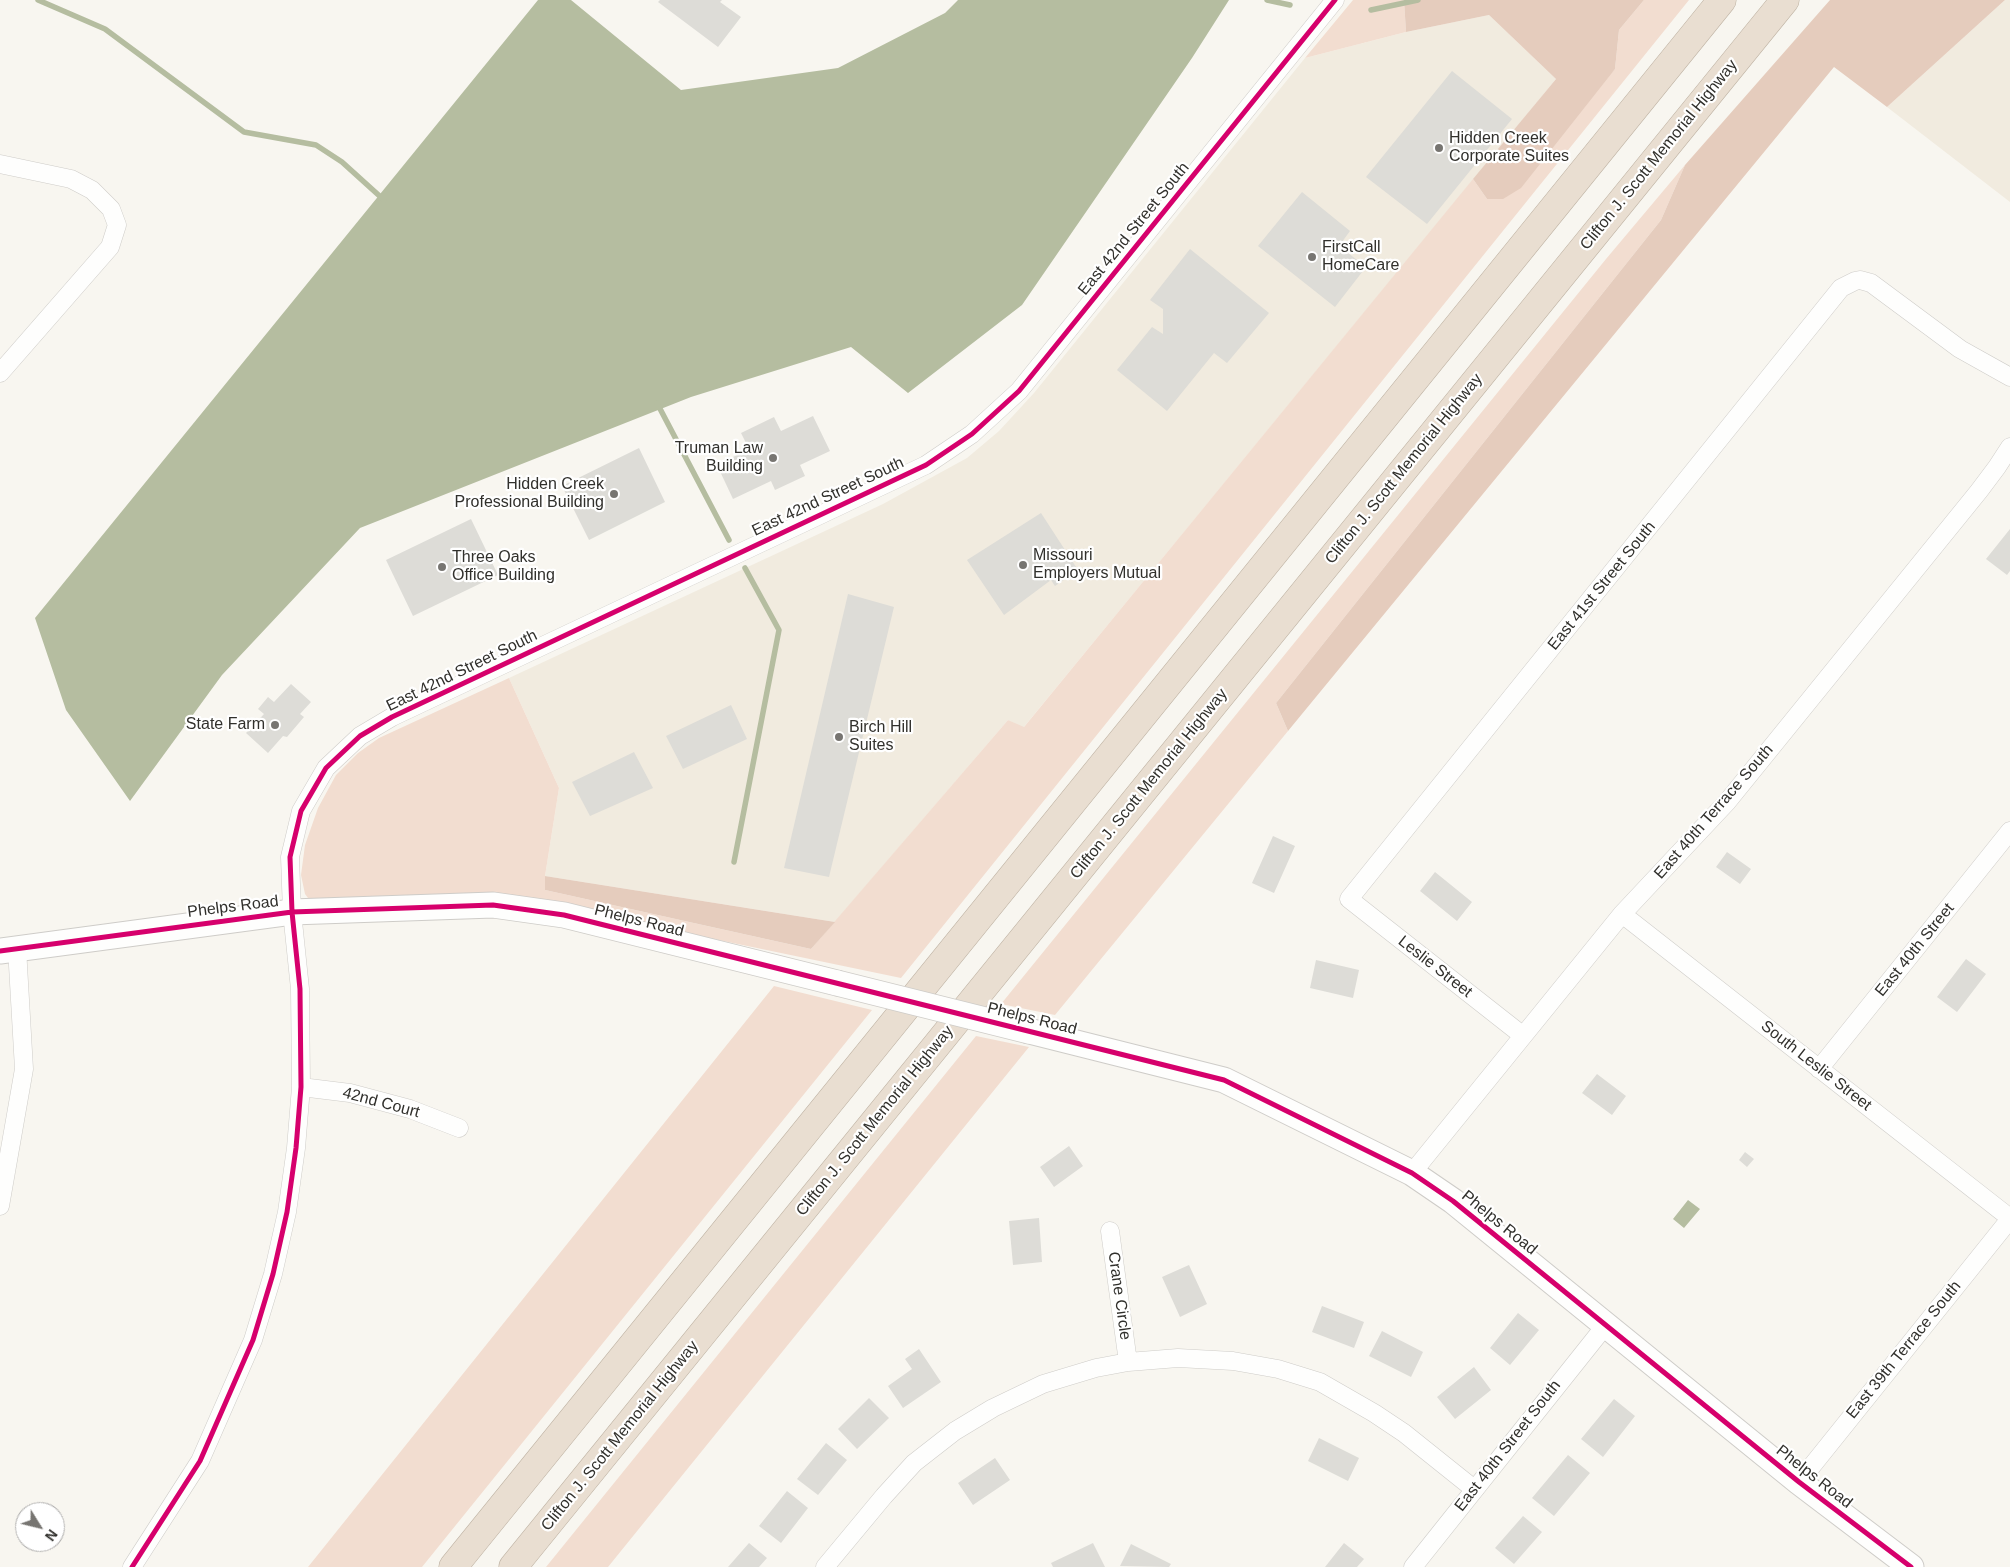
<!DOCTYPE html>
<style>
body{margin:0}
#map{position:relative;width:2010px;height:1567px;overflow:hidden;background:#f8f6f0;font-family:Helvetica,sans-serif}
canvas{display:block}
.north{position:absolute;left:15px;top:1502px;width:50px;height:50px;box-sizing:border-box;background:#fff;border:1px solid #adacab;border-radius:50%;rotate:126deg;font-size:14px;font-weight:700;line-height:20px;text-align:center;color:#31302c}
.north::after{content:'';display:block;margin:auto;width:18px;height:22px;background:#777571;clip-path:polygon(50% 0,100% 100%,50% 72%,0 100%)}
</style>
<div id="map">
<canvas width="2010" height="1567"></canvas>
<div class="north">N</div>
</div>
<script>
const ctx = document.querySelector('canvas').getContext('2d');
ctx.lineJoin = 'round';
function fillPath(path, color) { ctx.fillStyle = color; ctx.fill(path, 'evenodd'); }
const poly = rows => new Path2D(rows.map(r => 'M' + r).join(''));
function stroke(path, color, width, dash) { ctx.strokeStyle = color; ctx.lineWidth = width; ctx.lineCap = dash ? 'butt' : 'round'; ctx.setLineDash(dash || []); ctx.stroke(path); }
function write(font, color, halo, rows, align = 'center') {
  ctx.font = font + ' Helvetica,sans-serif'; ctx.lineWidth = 4.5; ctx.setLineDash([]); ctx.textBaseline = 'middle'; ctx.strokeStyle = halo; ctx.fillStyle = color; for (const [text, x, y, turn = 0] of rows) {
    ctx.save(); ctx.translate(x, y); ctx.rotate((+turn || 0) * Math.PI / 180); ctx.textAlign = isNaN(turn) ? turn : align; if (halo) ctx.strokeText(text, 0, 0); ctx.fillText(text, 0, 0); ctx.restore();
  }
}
fillPath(poly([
 [2005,0,2010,0,2010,202,1887,107],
 [1489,15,1556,79,1023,728,1008,720,835,922,545,876,559,788,509,678,883,504,967,458,999,431,1034,393,1305,58,1406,32]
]), '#f1ebdf');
fillPath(poly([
 [1353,0,1404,0,1406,32,1305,58],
 [1644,0,1689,0,901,978,560,907,311,902,305,894,301,875,305,845,318,808,336,775,358,753,379,738,509,678,559,788,545,876,545,890,811,949,1008,720,1024,727,1473,179,1487,199,1615,69,1619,30],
 [1685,165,1661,220,1276,703,1288,731,1055,1015,1001,1004,1606,259],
 [774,986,872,1010,422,1567,308,1567],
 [976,1036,1029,1047,608,1567,546,1567]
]), '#f2ddd0');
fillPath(poly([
 [1404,0,1644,0,1619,30,1615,69,1521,188,1503,199,1487,199,1473,179,1556,79,1489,15,1406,32],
 [1830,0,2005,0,1887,107,1834,67,1288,731,1276,703,1661,220,1685,165],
 [545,876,835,922,811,949,545,890]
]), '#e5ccbd');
fillPath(poly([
 [538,0,571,0,681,90,838,68,945,13,958,0,1229,0,1192,58,1022,305,908,393,851,347,691,397,360,528,222,675,130,801,66,710,35,618],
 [1688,1200,1700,1209,1684,1228,1673,1219]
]), '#b5bda0');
stroke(poly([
 [38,0,105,29,244,132,316,145,342,162,384,200],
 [1267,0,1290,5],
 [1371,10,1418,0],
 [657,403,729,540],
 [734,862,779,630,745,568]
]), '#b5bda0', 5.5);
fillPath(poly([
 [660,0,722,0,720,2,741,17,718,47,658,2],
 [1452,71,1512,119,1427,224,1366,177],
 [1302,192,1350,231,1339,246,1366,267,1335,307,1258,246],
 [1190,249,1269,313,1227,363,1214,353,1167,411,1117,370,1152,327,1163,334,1163,309,1150,300],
 [813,416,830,451,800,465,805,476,775,490,771,481,733,499,717,465,749,449,741,433,774,417,781,431],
 [639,448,665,502,589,540,562,486],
 [1041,513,1078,570,1055,586,1051,580,1004,615,967,560],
 [471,519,498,575,413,616,386,560],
 [2010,529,2010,571,2007,575,1986,559],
 [848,594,894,607,829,877,784,868],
 [291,684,311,702,300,714,304,717,287,737,283,736,268,753,246,733,264,714,258,709,268,697,274,702],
 [731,705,747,739,683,769,666,736],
 [634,752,653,788,590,816,572,782],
 [1273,836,1295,846,1274,893,1252,883],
 [1727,852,1751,869,1740,884,1716,867],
 [1435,872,1472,902,1457,921,1420,891],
 [1966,959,1986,974,1957,1012,1937,997],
 [1316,960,1359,970,1353,998,1310,988],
 [1597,1074,1626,1096,1612,1115,1582,1093],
 [1069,1146,1083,1166,1054,1187,1040,1167],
 [1745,1152,1754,1159,1747,1167,1739,1160],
 [1039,1218,1042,1262,1013,1265,1009,1221],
 [1189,1265,1207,1304,1180,1317,1162,1277],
 [1322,1306,1364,1322,1354,1348,1312,1332],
 [1518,1313,1539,1330,1510,1365,1490,1348],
 [1382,1331,1423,1352,1411,1377,1369,1356],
 [919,1349,941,1382,903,1408,888,1386,912,1369,905,1359],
 [1474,1367,1491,1390,1455,1419,1437,1397],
 [869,1398,889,1418,857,1449,838,1429],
 [1614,1399,1635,1416,1603,1457,1581,1439],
 [1319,1438,1359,1458,1348,1481,1308,1461],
 [826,1443,847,1460,818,1495,797,1479],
 [1568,1455,1590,1473,1554,1516,1532,1498],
 [995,1458,1010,1480,973,1505,958,1483],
 [787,1491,808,1508,781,1543,759,1526],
 [1523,1516,1542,1532,1514,1564,1495,1548],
 [749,1543,767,1558,759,1567,728,1567],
 [1093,1543,1105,1567,1053,1567,1051,1563],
 [1344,1543,1364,1559,1357,1567,1325,1567],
 [1131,1544,1171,1564,1169,1567,1120,1566]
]), '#dddcd7');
const street = poly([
 [0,164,71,179,92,190,111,209,117,225,110,247,0,373],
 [1622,914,2010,1218],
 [1522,1035,1349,899,1841,288,1855,281,1860,280,1871,283,1960,349,2010,377],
 [1819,1069,2010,831],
 [301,1087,350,1093,410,1109,459,1128],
 [1412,1173,1622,914,1727,802,1979,491,1997,467,2010,447],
 [0,1206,24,1069,17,948],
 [1110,1231,1128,1362],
 [1799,1482,2010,1219],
 [132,1567,200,1461,253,1340,273,1274,287,1212,296,1148,301,1087,300,989,292,912,290,857,301,811,326,768,360,736,392,717,926,465,972,434,1019,391,1335,0],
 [825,1567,884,1496,914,1463,955,1431,993,1408,1043,1384,1096,1368,1128,1362,1178,1358,1233,1361,1278,1369,1320,1382,1374,1413,1404,1433,1474,1489],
 [1413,1567,1605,1326]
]);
const secondary = poly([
 [0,951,292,912,493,905,564,915,837,983],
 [1029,1031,1224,1080,1412,1173,1453,1201,1799,1482,1911,1567]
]);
const highway = poly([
 [453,1567,1722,0],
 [513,1567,1785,0]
]);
stroke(street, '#ceccc8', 19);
stroke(secondary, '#ceccc8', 27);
stroke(highway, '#beb2a3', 29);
stroke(street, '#fefefd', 18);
stroke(secondary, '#fefefd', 25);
stroke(highway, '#e9ded1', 28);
const secondaryBridge = poly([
 [837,983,1029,1031]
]);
stroke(secondaryBridge, '#ceccc8', 27, []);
stroke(secondaryBridge, '#fefefd', 25);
stroke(poly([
 [0,951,292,912,493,905,564,915,1224,1080,1412,1173,1453,1201,1799,1482,1911,1567],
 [132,1567,200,1461,253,1340,273,1274,287,1212,296,1148,301,1087,300,989,292,912,290,857,301,811,326,768,360,736,392,717,926,465,972,434,1019,391,1335,0]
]), '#d6006c', 5);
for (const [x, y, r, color] of [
 [1439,148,5,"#777571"],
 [1312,257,5,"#777571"],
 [773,458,5,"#777571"],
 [614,494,5,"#777571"],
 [1023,565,5,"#777571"],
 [442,567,5,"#777571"],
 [275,725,5,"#777571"],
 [839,737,5,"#777571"]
]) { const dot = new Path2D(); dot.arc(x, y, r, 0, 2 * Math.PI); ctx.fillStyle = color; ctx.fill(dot); stroke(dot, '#fff', 2); }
write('16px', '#31302c', '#fff', [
 ["Hidden Creek",1449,139],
 ["Corporate Suites",1449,157],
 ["FirstCall",1322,248],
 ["HomeCare",1322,266],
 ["Truman Law",763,449,"right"],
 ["Building",763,467,"right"],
 ["Hidden Creek",604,485,"right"],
 ["Professional Building",604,503,"right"],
 ["Missouri",1033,556],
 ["Employers Mutual",1033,574],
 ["Three Oaks",452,558],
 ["Office Building",452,576],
 ["State Farm",265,725,"right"],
 ["Birch Hill",849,728],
 ["Suites",849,746]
], 'left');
write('16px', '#31302c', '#fff', [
 ["Clifton J. Scott Memorial Highway",1659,155,-51],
 ["East 42nd Street South",1134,229,-51],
 ["Clifton J. Scott Memorial Highway",1404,469,-51],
 ["East 42nd Street South",828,497,-25],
 ["East 41st Street South",1602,586,-51],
 ["East 42nd Street South",462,671,-26],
 ["Clifton J. Scott Memorial Highway",1149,784,-51],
 ["East 40th Terrace South",1714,812,-49],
 ["Phelps Road",233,907,-7],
 ["Phelps Road",639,921,14],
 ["East 40th Street",1915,950,-51],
 ["Leslie Street",1435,967,38],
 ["Phelps Road",1032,1019,14],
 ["South Leslie Street",1816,1066,38],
 ["42nd Court",381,1103,15],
 ["Clifton J. Scott Memorial Highway",875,1121,-51],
 ["Phelps Road",1499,1223,39],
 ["Crane Circle",1119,1296,82],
 ["East 39th Terrace South",1904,1350,-51],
 ["Clifton J. Scott Memorial Highway",620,1436,-51],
 ["East 40th Street South",1508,1446,-52],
 ["Phelps Road",1814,1477,38]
]);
</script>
